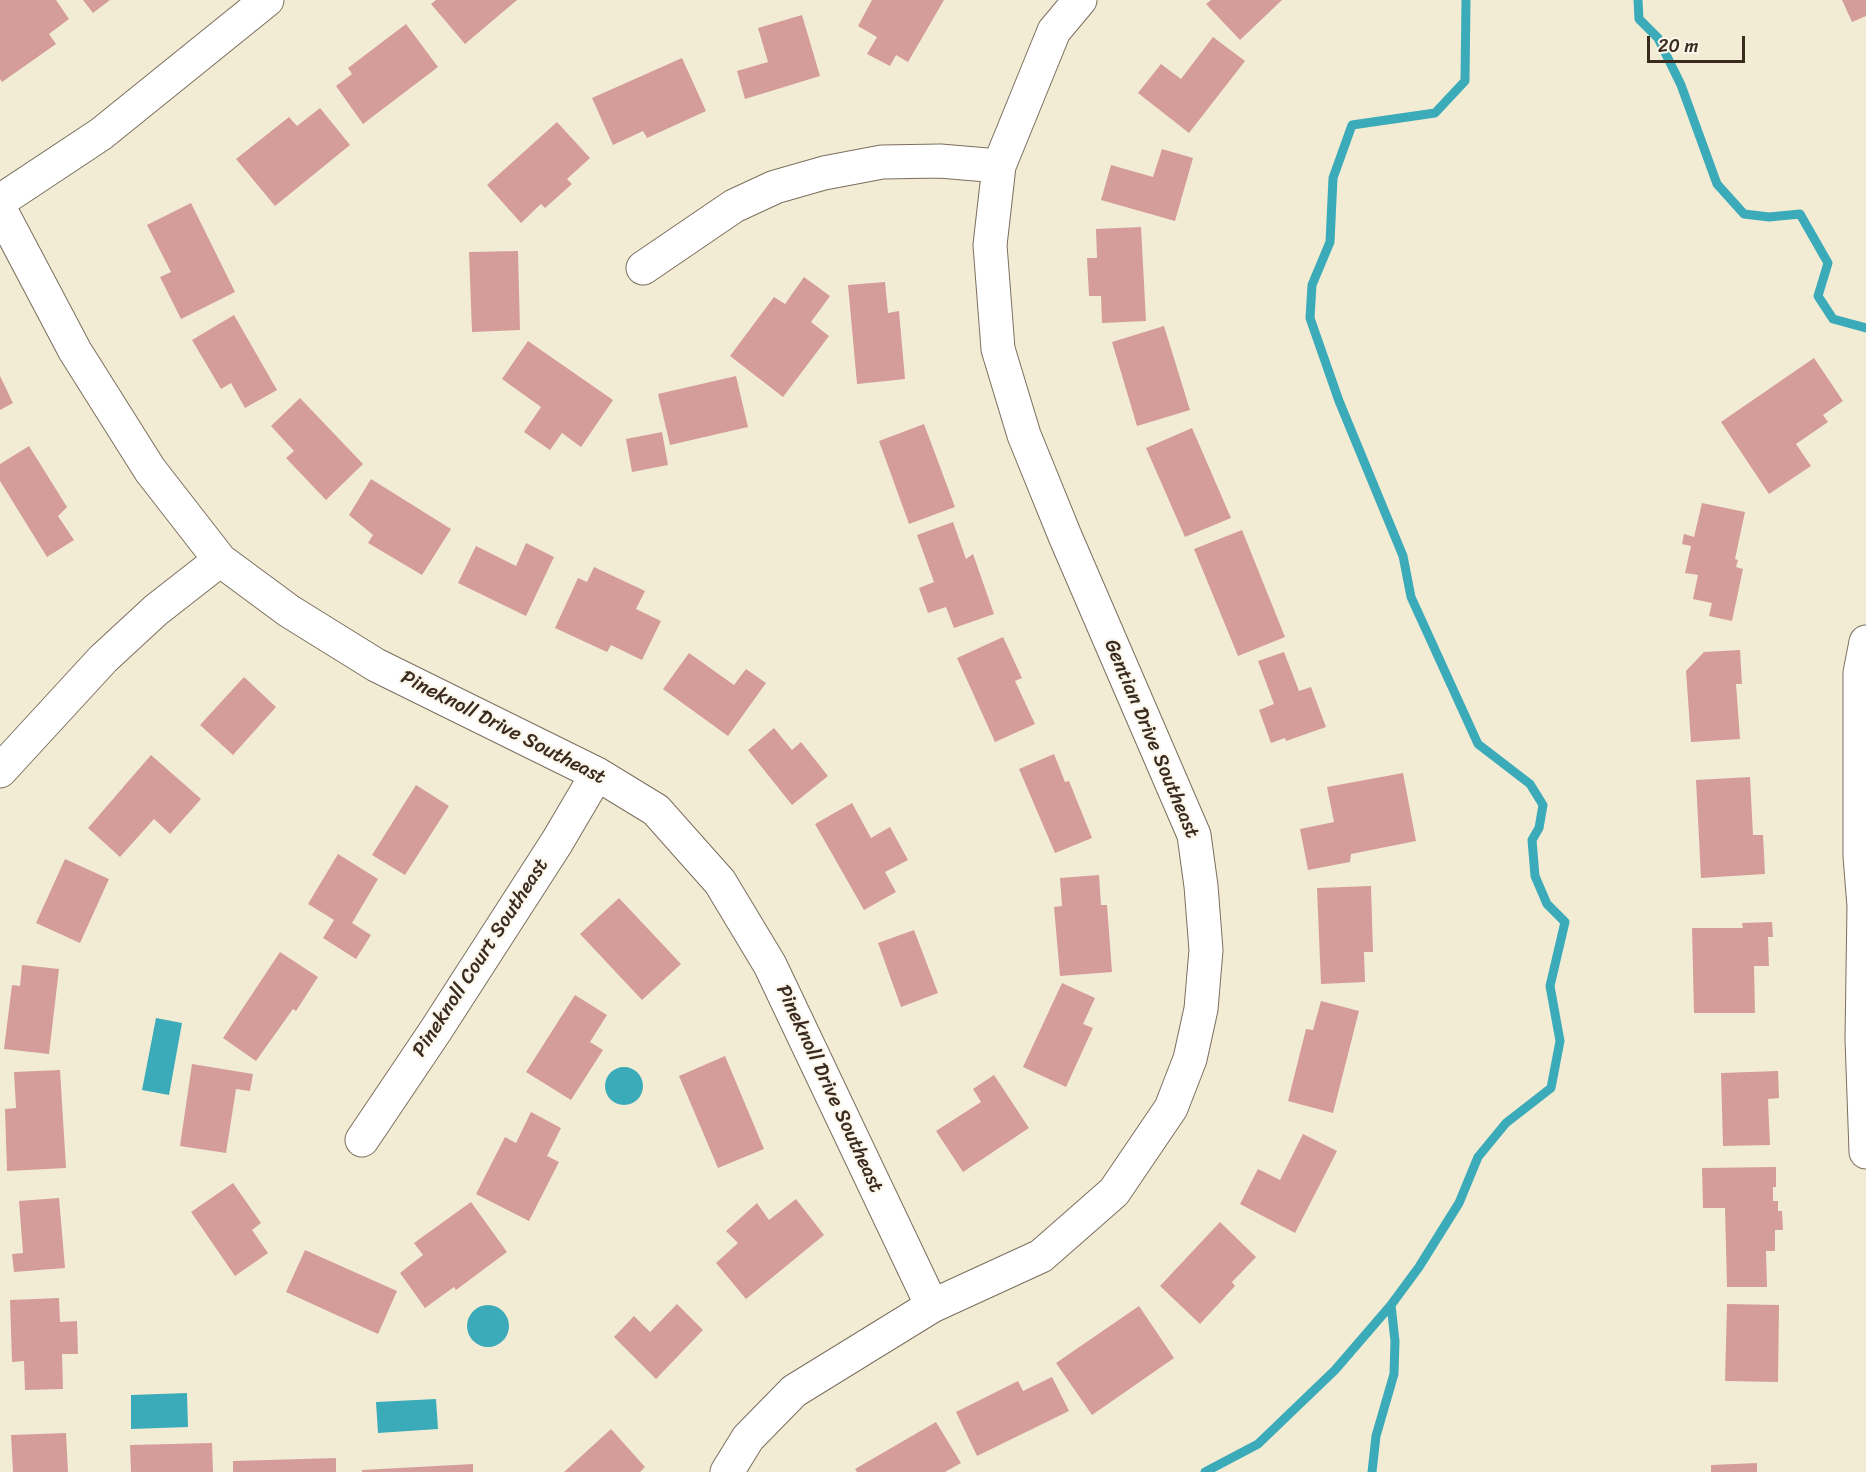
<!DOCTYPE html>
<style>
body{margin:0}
#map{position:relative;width:1866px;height:1472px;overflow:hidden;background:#f3ecd5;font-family:Sriracha,sans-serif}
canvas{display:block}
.scale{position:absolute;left:1647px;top:36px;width:98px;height:27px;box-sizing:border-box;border:3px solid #3b2a1e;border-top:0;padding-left:8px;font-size:18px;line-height:21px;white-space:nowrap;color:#3b2a1e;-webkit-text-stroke:4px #fbf7ec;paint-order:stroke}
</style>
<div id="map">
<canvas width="1866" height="1472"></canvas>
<div class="scale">20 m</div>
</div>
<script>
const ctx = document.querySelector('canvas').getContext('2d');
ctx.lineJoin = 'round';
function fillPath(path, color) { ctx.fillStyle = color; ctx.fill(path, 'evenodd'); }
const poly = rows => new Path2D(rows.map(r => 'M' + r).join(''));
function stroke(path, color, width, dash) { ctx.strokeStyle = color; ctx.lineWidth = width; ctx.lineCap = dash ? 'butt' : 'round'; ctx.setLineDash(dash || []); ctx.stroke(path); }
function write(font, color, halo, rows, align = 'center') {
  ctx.font = font + ' Sriracha,sans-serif'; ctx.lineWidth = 4.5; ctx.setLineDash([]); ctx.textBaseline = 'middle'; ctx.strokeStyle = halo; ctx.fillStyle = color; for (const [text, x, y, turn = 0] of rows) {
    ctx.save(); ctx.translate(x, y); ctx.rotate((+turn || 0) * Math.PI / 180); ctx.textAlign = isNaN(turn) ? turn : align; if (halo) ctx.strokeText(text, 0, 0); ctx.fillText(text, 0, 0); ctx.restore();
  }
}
fillPath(poly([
 [156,1018,182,1023,169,1095,142,1090],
 '605 1086a19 19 0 1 1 38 0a19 19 0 1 1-38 0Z',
 '467 1326a21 21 0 1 1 42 0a21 21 0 1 1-42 0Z',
 [187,1393,188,1427,131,1429,131,1395],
 [436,1399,438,1429,378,1433,376,1402]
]), '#3cabb9');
stroke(poly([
 [1638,0,1639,19,1658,38,1681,85,1717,184,1744,214,1769,217,1800,214,1828,263,1818,296,1833,319,1866,328],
 [1205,1472,1258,1444,1335,1370,1391,1305,1419,1267,1459,1203,1478,1157,1506,1123,1551,1088,1560,1041,1550,986,1565,922,1547,904,1535,876,1532,840,1539,828,1543,805,1530,784,1478,744,1411,597,1403,556,1339,401,1310,318,1312,285,1330,242,1333,178,1352,125,1435,113,1465,81,1466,0],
 [1372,1472,1376,1436,1394,1374,1395,1341,1391,1305]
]), '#3cabb9', 9);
fillPath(poly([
 [0,0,56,0,69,19,49,34,56,44,2,82,0,79],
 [83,0,110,0,93,13],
 [436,0,517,0,465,44,431,4],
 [872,0,944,0,908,62,896,55,890,66,867,54,877,37,858,26],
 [1211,0,1282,0,1240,40,1206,4],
 [1842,0,1866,0,1866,16,1852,22],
 [802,15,820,76,745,99,737,71,768,62,758,28],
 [406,24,438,67,363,124,336,86,352,74,348,68],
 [1213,37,1245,61,1189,133,1138,93,1161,64,1181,79],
 [682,58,706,111,647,138,643,131,613,145,592,98],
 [320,108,350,145,275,206,236,159,289,117,297,126],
 [557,122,590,158,567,179,572,184,545,208,541,204,521,223,487,185],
 [1162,149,1193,158,1175,221,1101,200,1111,165,1153,177],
 [191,203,235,292,181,319,160,277,171,272,147,225],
 [1141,227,1146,321,1102,323,1101,296,1089,296,1087,258,1097,258,1096,229],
 [518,251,520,330,472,332,469,252],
 [804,277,830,296,811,322,829,336,783,397,730,356,774,297,785,304],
 [885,282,888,313,899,311,905,379,857,384,848,285],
 [234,315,277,390,245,408,231,383,221,389,192,340],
 [1164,326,1190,410,1137,426,1112,342],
 [528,341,613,400,581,447,562,433,550,450,524,432,541,407,502,379],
 [1814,358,1843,401,1823,415,1828,422,1796,444,1811,466,1769,494,1721,422],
 [0,376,13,403,0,410],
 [736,376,748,427,670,445,658,394],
 [300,398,363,464,326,500,286,458,294,451,271,426],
 [924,424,955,507,909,524,879,441],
 [1192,428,1231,518,1185,537,1146,448],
 [662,432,668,465,632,472,626,439],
 [29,446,67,507,58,516,74,540,47,557,0,481,0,464],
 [371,479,451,529,422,575,368,543,373,535,349,515],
 [1702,503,1745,512,1735,559,1738,560,1736,567,1743,569,1732,621,1709,616,1712,603,1693,599,1698,575,1685,573,1691,546,1682,544,1684,534,1694,537],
 [953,522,966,559,973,554,994,614,954,628,946,607,928,613,919,588,934,582,917,535],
 [1242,530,1285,637,1238,656,1194,549],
 [526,543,554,557,526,616,458,583,476,546,516,566],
 [594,567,645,591,636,609,661,621,642,660,611,645,607,652,555,628,578,578,587,582],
 [1003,637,1022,678,1015,681,1035,724,995,742,957,658],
 [1740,650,1742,684,1736,684,1740,739,1691,742,1686,671,1704,652],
 [1284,652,1299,691,1311,687,1326,727,1286,741,1285,738,1271,743,1259,710,1274,704,1258,661],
 [689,653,734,685,746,669,766,683,728,736,663,689],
 [244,677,276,707,233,755,200,725],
 [774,728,792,750,801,742,828,776,792,805,748,750],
 [1054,754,1065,782,1069,781,1092,838,1055,853,1019,769],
 [151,755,201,799,170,834,154,819,120,857,88,828],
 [1403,773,1416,841,1351,854,1350,862,1308,870,1300,829,1334,822,1327,787],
 [1750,777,1753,835,1763,835,1765,874,1701,878,1696,780],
 [416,785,449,806,405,875,372,855],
 [852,803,871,838,890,827,908,860,885,872,896,892,864,910,815,824],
 [338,854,378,879,352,923,371,935,356,959,323,938,334,920,308,904],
 [65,859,109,879,80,943,36,923],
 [1099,875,1101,905,1107,905,1112,972,1060,976,1054,907,1062,906,1060,878],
 [1371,886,1373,952,1364,952,1365,982,1321,984,1317,888],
 [619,898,681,964,642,1000,580,934],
 [1772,922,1773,937,1768,937,1769,966,1754,966,1755,1013,1694,1013,1692,928,1743,928,1742,923],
 [914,930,938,993,901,1007,878,943],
 [280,952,318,977,296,1011,293,1009,256,1061,223,1038],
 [22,965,59,969,49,1054,4,1049,12,985,20,986],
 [1062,983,1095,998,1083,1024,1093,1028,1066,1087,1023,1067],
 [575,995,607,1015,590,1042,603,1050,571,1100,526,1072],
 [1321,1001,1359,1011,1333,1113,1288,1101,1306,1029,1313,1030],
 [725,1056,764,1149,718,1168,679,1076],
 [192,1064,253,1074,250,1091,236,1089,226,1153,180,1146],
 [60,1070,66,1168,7,1171,5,1109,16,1108,14,1072],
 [1778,1071,1779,1098,1768,1099,1770,1145,1723,1146,1721,1073],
 [994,1075,1029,1128,963,1172,936,1131,981,1102,973,1089],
 [531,1112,561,1128,547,1156,559,1162,529,1221,476,1194,505,1137,516,1143],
 [1303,1134,1337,1151,1295,1233,1240,1204,1258,1169,1280,1180],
 [1776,1167,1776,1187,1773,1187,1773,1201,1778,1201,1778,1211,1782,1211,1783,1230,1775,1230,1775,1251,1766,1251,1767,1287,1727,1287,1725,1208,1703,1208,1702,1168],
 [233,1183,261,1223,252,1230,268,1253,235,1276,191,1212],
 [59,1198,65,1268,14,1272,12,1254,23,1253,19,1201],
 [796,1199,824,1235,746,1299,716,1263,738,1243,726,1231,757,1203,769,1220],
 [471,1202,507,1252,456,1290,454,1287,425,1308,400,1273,423,1255,414,1243],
 [1220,1222,1256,1257,1232,1282,1235,1286,1200,1324,1160,1286],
 [305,1250,397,1291,378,1334,286,1292],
 [59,1298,60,1322,77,1321,78,1354,62,1354,63,1389,25,1390,24,1361,12,1362,10,1300],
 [677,1304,703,1330,656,1379,614,1337,634,1316,650,1332],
 [1727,1304,1779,1305,1778,1382,1725,1381],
 [1139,1306,1174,1358,1092,1415,1056,1363],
 [1052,1377,1069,1411,977,1456,956,1412,1018,1381,1023,1391],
 [936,1422,961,1463,945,1472,857,1472,855,1469],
 [611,1429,645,1467,640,1472,564,1472],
 [66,1433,68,1472,13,1472,11,1435],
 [212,1443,213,1472,131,1472,130,1445],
 [336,1458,336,1472,233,1472,233,1461],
 [1757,1463,1757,1472,1711,1472,1711,1465],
 [473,1464,473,1472,362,1472,362,1470]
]), '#d49d9a');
const minor = poly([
 [0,201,101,134,267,0],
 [0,209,75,351,150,470,220,560,289,611,376,665,597,774,656,810,720,882,770,965,932,1306],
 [643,268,734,206,775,187,824,173,882,162,940,161,999,166],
 [1866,642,1860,673,1860,856,1864,906,1862,1039,1866,1152],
 [0,771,103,659,156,610,220,560],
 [362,1140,436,1030,557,842,597,774],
 [727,1472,748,1438,794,1391,932,1306,1041,1256,1114,1192,1171,1108,1190,1059,1201,1009,1206,950,1201,886,1194,835,1065,536,1024,435,998,349,990,245,999,166,1054,31,1080,0]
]);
stroke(minor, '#7b6e5e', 35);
stroke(minor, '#fff', 33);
write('20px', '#3b2a1e', '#fbf7ec', [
 ["Pineknoll Drive Southeast",503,728,27],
 ["Gentian Drive Southeast",1151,739,67],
 ["Pineknoll Court Southeast",481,958,-57],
 ["Pineknoll Drive Southeast",829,1089,65]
]);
</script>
